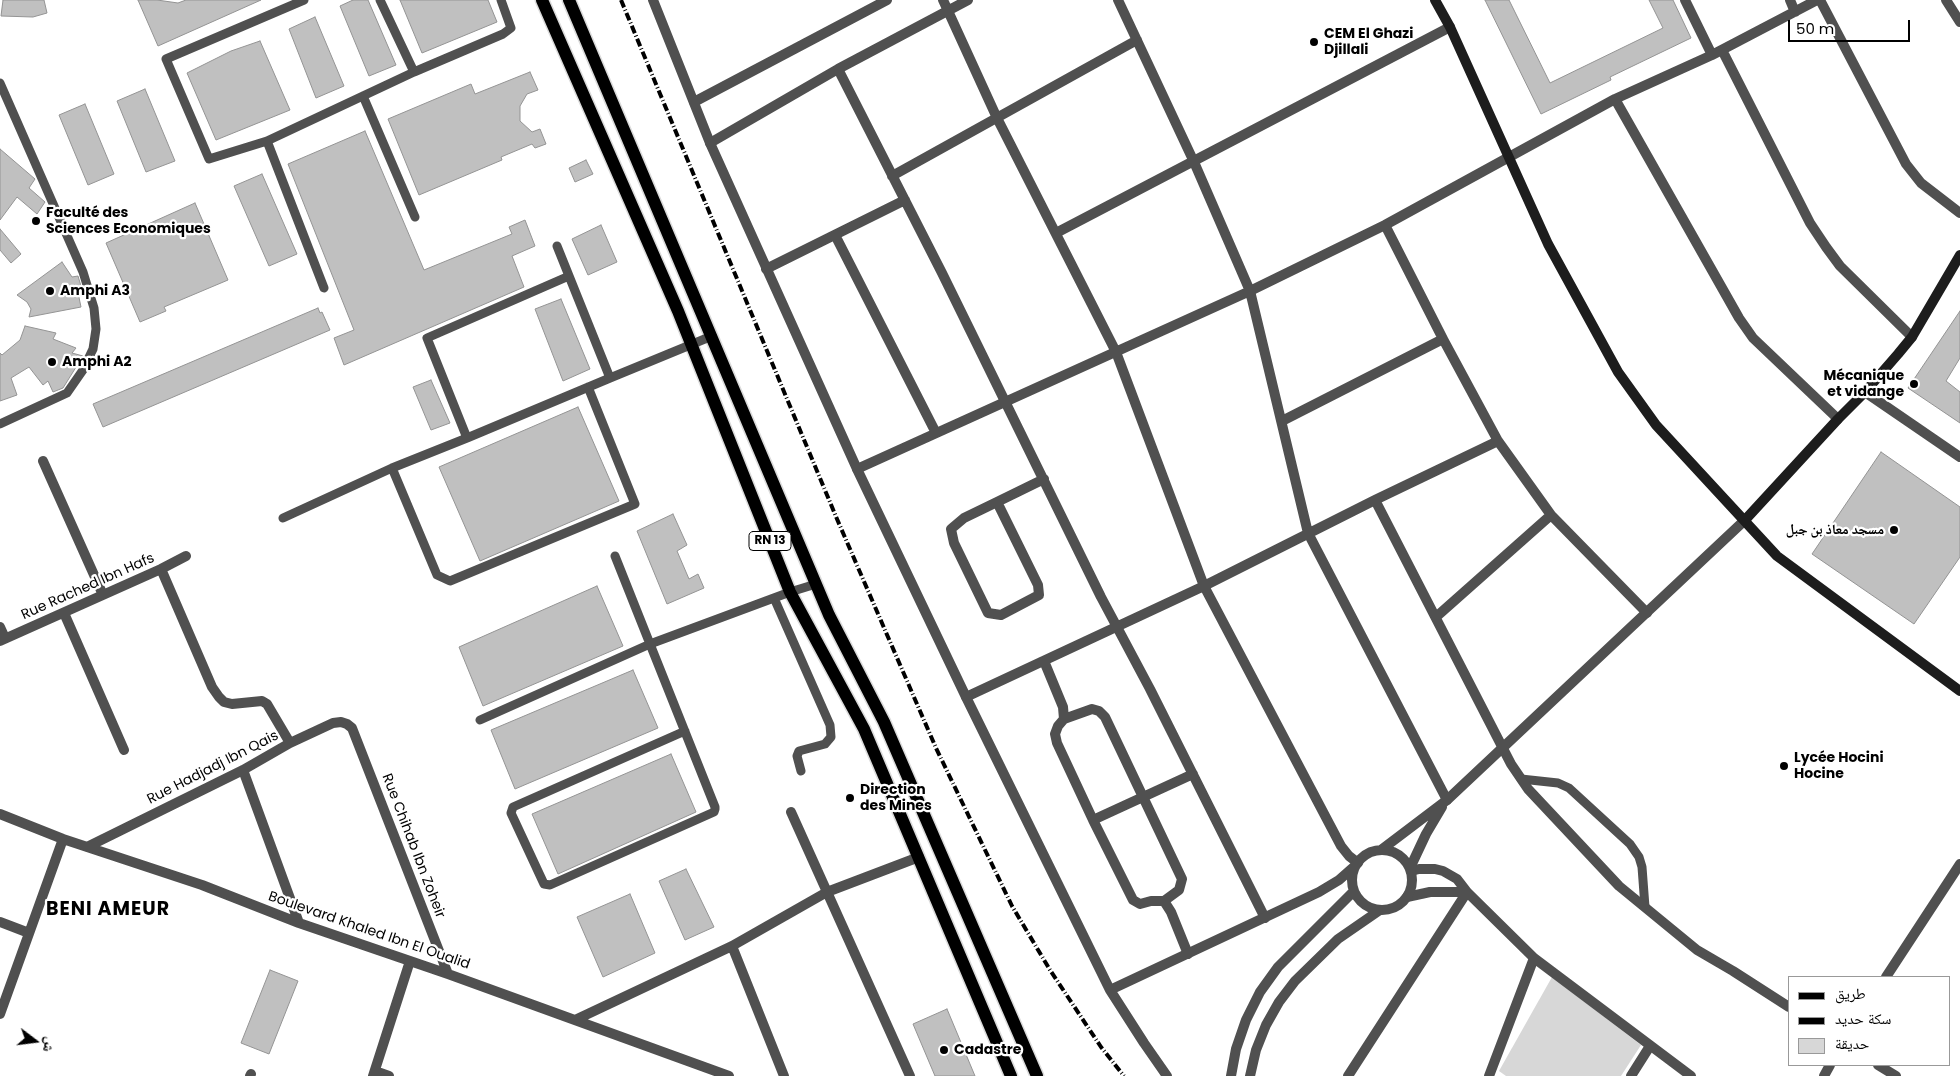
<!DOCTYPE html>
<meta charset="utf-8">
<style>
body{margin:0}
#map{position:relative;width:1960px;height:1076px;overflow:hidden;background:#fff;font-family:Poppins,"Noto Naskh Arabic",sans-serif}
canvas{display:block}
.legend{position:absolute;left:1788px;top:976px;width:162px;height:90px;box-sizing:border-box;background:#fff;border:1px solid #999;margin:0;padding:6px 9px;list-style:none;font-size:15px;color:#000}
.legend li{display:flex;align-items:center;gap:10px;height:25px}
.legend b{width:25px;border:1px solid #999}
.north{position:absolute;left:10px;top:1016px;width:50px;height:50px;-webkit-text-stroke:4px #fff;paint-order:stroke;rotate:105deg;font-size:14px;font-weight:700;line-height:20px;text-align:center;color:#000}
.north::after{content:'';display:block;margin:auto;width:18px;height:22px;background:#000;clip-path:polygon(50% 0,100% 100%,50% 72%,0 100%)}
.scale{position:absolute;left:1788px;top:20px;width:122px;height:22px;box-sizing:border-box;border:2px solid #000;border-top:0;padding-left:6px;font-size:15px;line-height:18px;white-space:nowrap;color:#000;-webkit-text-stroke:4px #fff;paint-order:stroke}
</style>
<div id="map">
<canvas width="1960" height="1076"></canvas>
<ul class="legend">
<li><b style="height:6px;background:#000"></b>طريق</li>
<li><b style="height:6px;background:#000"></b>سكة حديد</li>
<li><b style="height:14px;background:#d7d7d7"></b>حديقة</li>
</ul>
<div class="north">ش</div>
<div class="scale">50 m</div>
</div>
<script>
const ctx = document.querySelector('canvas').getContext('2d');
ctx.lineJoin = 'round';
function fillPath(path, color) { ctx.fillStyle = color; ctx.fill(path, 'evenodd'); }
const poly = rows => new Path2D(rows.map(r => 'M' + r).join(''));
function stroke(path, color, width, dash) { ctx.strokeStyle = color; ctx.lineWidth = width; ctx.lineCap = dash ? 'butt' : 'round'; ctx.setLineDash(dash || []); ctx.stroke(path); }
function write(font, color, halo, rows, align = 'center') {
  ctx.font = font + ' Poppins,"Noto Naskh Arabic",sans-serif'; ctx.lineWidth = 4.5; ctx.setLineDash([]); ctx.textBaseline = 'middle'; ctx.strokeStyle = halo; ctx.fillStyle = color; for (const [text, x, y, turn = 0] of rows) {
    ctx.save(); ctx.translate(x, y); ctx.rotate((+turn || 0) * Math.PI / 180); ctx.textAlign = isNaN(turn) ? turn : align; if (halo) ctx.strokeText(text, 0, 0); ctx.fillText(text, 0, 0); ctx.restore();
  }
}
fillPath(poly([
 [1552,977,1641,1045,1621,1076,1506,1076,1499,1071]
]), '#d7d7d7');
const building = poly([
 [3,0,44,0,47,13,33,17,1,16,3,0],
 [138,0,157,0,178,3,186,0,261,0,158,46,138,0],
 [353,0,368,0,396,65,369,76,340,6,353,0],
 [400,0,488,0,497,22,422,53,400,0],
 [1485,0,1509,0,1550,83,1663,28,1649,0,1673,0,1691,38,1610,77,1611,80,1541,114,1485,0],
 [315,17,344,86,316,98,289,29,315,17],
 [260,41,290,110,216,140,187,73,231,51,260,41],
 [530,72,538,90,527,94,520,106,520,121,532,132,540,129,546,144,535,148,532,144,501,157,502,160,419,195,388,119,471,84,475,94,530,72],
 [145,89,175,161,146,172,117,101,145,89],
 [85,104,114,174,88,185,59,115,85,104],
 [365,131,424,270,512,234,509,227,525,220,535,246,512,256,524,287,344,365,334,338,354,330,288,164,365,131],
 [0,149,35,179,29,188,45,202,37,214,17,197,0,220,0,149],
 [586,160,593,174,575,182,569,168,586,160],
 [262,174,297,254,269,266,234,186,262,174],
 [195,203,228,280,164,307,166,311,140,322,106,243,195,203],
 [601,225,617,262,588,275,572,239,601,225],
 [0,229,21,254,11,263,0,250,0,229],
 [62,262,72,277,78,276,81,286,77,288,81,307,29,317,31,309,27,302,17,295,62,262],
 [561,299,590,369,563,381,535,309,561,299],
 [318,308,320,313,322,312,330,330,103,427,93,404,318,308],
 [1960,311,1960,358,1946,381,1960,392,1960,423,1908,388,1960,311],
 [25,326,56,333,53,339,76,348,72,353,83,356,63,388,53,392,48,381,43,385,29,367,11,378,17,395,0,401,0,353,2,355,20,340,25,326],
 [431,380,450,423,431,430,413,387,431,380],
 [578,407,619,501,480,561,439,467,578,407],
 [1881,452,1960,507,1960,557,1914,624,1812,554,1881,452],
 [673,514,687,545,677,551,689,579,698,574,704,588,667,604,637,531,673,514],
 [597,586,623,646,483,706,459,647,597,586],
 [633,670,658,728,515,789,491,730,633,670],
 [671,754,696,812,558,874,532,814,671,754],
 [686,869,714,927,685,940,659,881,686,869],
 [630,894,655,953,603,977,577,917,630,894],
 [270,970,298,981,269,1054,241,1043,270,970],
 [947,1009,975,1076,935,1076,913,1024,947,1009]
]);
fillPath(building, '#c0c0c0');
stroke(building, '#949494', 1);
const primary = poly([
 [542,0,678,311,790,592,864,729,1011,1076],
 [569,0,829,615,884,722,1037,1076]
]);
stroke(primary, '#dbdbdb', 15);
stroke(poly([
 [304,0,166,59,209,159,267,141,414,72,503,34,511,28,501,0],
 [380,0,414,72],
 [0,83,83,272,94,308,96,329,93,349,83,370,67,393,0,424],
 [363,96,415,217],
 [267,141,324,288],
 [557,246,610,378,467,438,427,338,569,276],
 [610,378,712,336],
 [392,468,437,575,450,581,635,504,588,387],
 [283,518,392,468,467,438],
 [615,556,650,644,715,807,715,809,714,812,550,885,544,884,511,813,513,807,685,731],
 [774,598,830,725,831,737,825,744,799,751,797,756,801,771],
 [480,720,650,644,790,592,816,584],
 [1521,779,1558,783,1569,788,1630,844,1639,857,1642,867,1645,907]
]), '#505050', 9);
stroke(poly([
 [943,0,997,118,1116,352,1204,586,1341,846,1349,856,1358,863],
 [1118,0,1194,162,1250,291,1308,533,1447,800],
 [1685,0,1712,55],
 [1790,0,1795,12],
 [1820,0,1906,164,1921,183,1960,213],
 [1946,0,1960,22],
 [1722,50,1810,223,1826,247,1840,266,1912,337],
 [838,69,942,273,1101,597,1150,689,1265,918],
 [1615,99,1739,318,1753,338,1838,419],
 [694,102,887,0],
 [710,143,838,69,968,0],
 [892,176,1137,40],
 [1385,225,1443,339,1498,441,1551,515,1647,613],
 [1056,233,1450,27],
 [835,235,936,433],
 [766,269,905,200],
 [1865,392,1960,457],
 [1282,421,1443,339],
 [43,461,103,595],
 [857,469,1250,291,1385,225,1615,99,1712,55,1817,0],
 [1375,500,1511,764,1528,789,1619,886,1697,950,1733,971,1789,1007],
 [997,502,1038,585,1039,595,1001,615,988,613,954,543,951,529,964,518,997,502,1044,479],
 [161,569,212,687,219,697,224,702,232,704,262,701,267,704,290,743],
 [64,613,124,750],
 [1436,617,1551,515],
 [0,627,5,638],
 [0,641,161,569,186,556],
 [1044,661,1063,707,1064,719,1058,726,1055,734,1057,743,1093,820,1133,900,1140,904,1151,901,1164,901,1171,912,1188,954],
 [966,697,1204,586,1375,500,1498,441],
 [1064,719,1092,709,1099,711,1105,717,1182,879,1179,890,1164,901],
 [243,770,299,923],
 [791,812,910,1076],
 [0,814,63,839,202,885,299,923,448,974,729,1076],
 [1093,820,1193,774],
 [87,847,243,770,290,743,333,723,341,722,347,724,352,728,448,974],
 [1411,871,1419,869,1435,869,1443,871,1457,879,1467,892,1534,958,1691,1076],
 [1407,897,1430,892,1467,892],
 [0,922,29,933],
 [732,946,784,1076],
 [1886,977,1960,864],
 [0,1014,63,839],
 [575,1020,732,946,827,892,919,857],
 [1878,1065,1896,1076],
 [375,1071,389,1076],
 [250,1076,251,1074],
 [373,1076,410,961],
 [1348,1076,1467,892],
 [1489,1076,1534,958],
 [1631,1076,1650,1046],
 [1824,1076,1830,1065]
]), '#505050', 10);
stroke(poly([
 [653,0,710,143,857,469,966,697,1110,990,1144,1043,1167,1076],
 [1381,850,1447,800,1745,520],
 '1352 880a30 30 0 1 1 60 0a30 30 0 1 1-60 0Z',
 [1410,868,1426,834,1442,807],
 [1110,990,1319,892,1339,880,1356,865],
 [1231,1076,1236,1049,1246,1020,1260,992,1278,967,1354,891],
 [1250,1076,1256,1050,1266,1025,1279,1002,1295,981,1338,939,1380,910]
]), '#505050', 10);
stroke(poly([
 [1435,0,1450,27,1548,244,1618,372,1656,425,1777,556,1960,691],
 [1745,520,1838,419,1865,392,1898,354,1912,337,1960,255]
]), '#1d1d1d', 10);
stroke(primary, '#000', 12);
stroke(poly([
 [621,0,837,519,936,748,1012,906,1050,970,1101,1047,1124,1076]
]), '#000', 4, [8, 2.5, 1, 2.5]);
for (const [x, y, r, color] of [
 [1314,42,5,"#000"],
 [36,221,5,"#000"],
 [50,291,5,"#000"],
 [52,362,5,"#000"],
 [1914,384,5,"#000"],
 [1894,530,5,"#000"],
 [1784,766,5,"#000"],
 [850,798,5,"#000"],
 [944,1050,5,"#000"]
]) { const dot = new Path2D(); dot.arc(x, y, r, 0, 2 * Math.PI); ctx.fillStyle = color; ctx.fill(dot); stroke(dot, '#fff', 2); }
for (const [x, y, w] of [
 [770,541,42]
]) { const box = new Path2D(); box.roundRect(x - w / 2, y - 9.5, w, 19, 4); ctx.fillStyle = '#fff'; ctx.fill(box); stroke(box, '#000', 1); }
write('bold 12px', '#000', null, [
 ["RN 13",770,541]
]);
write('bold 14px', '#000', '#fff', [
 ["CEM El Ghazi",1324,34],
 ["Djillali",1324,50],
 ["Faculté des",46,213],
 ["Sciences Economiques",46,229],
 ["Amphi A3",60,291],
 ["Amphi A2",62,362],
 ["Mécanique",1904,376,"right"],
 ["et vidange",1904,392,"right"],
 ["مسجد معاذ بن جبل",1884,530,"right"],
 ["Lycée Hocini",1794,758],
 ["Hocine",1794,774],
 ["Direction",860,790],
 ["des Mines",860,806],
 ["Cadastre",954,1050]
], 'left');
write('14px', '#000', '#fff', [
 ["Rue Rached Ibn Hafs",88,587,-24],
 ["Rue Hadjadj Ibn Qais",213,768,-27],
 ["Rue Chihab Ibn Zoheir",413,846,69],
 ["Boulevard Khaled Ibn El Oualid",369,931,19]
]);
ctx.letterSpacing = '1px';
write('bold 19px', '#000', '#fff', [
 ["BENI AMEUR",108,910]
]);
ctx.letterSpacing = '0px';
</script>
